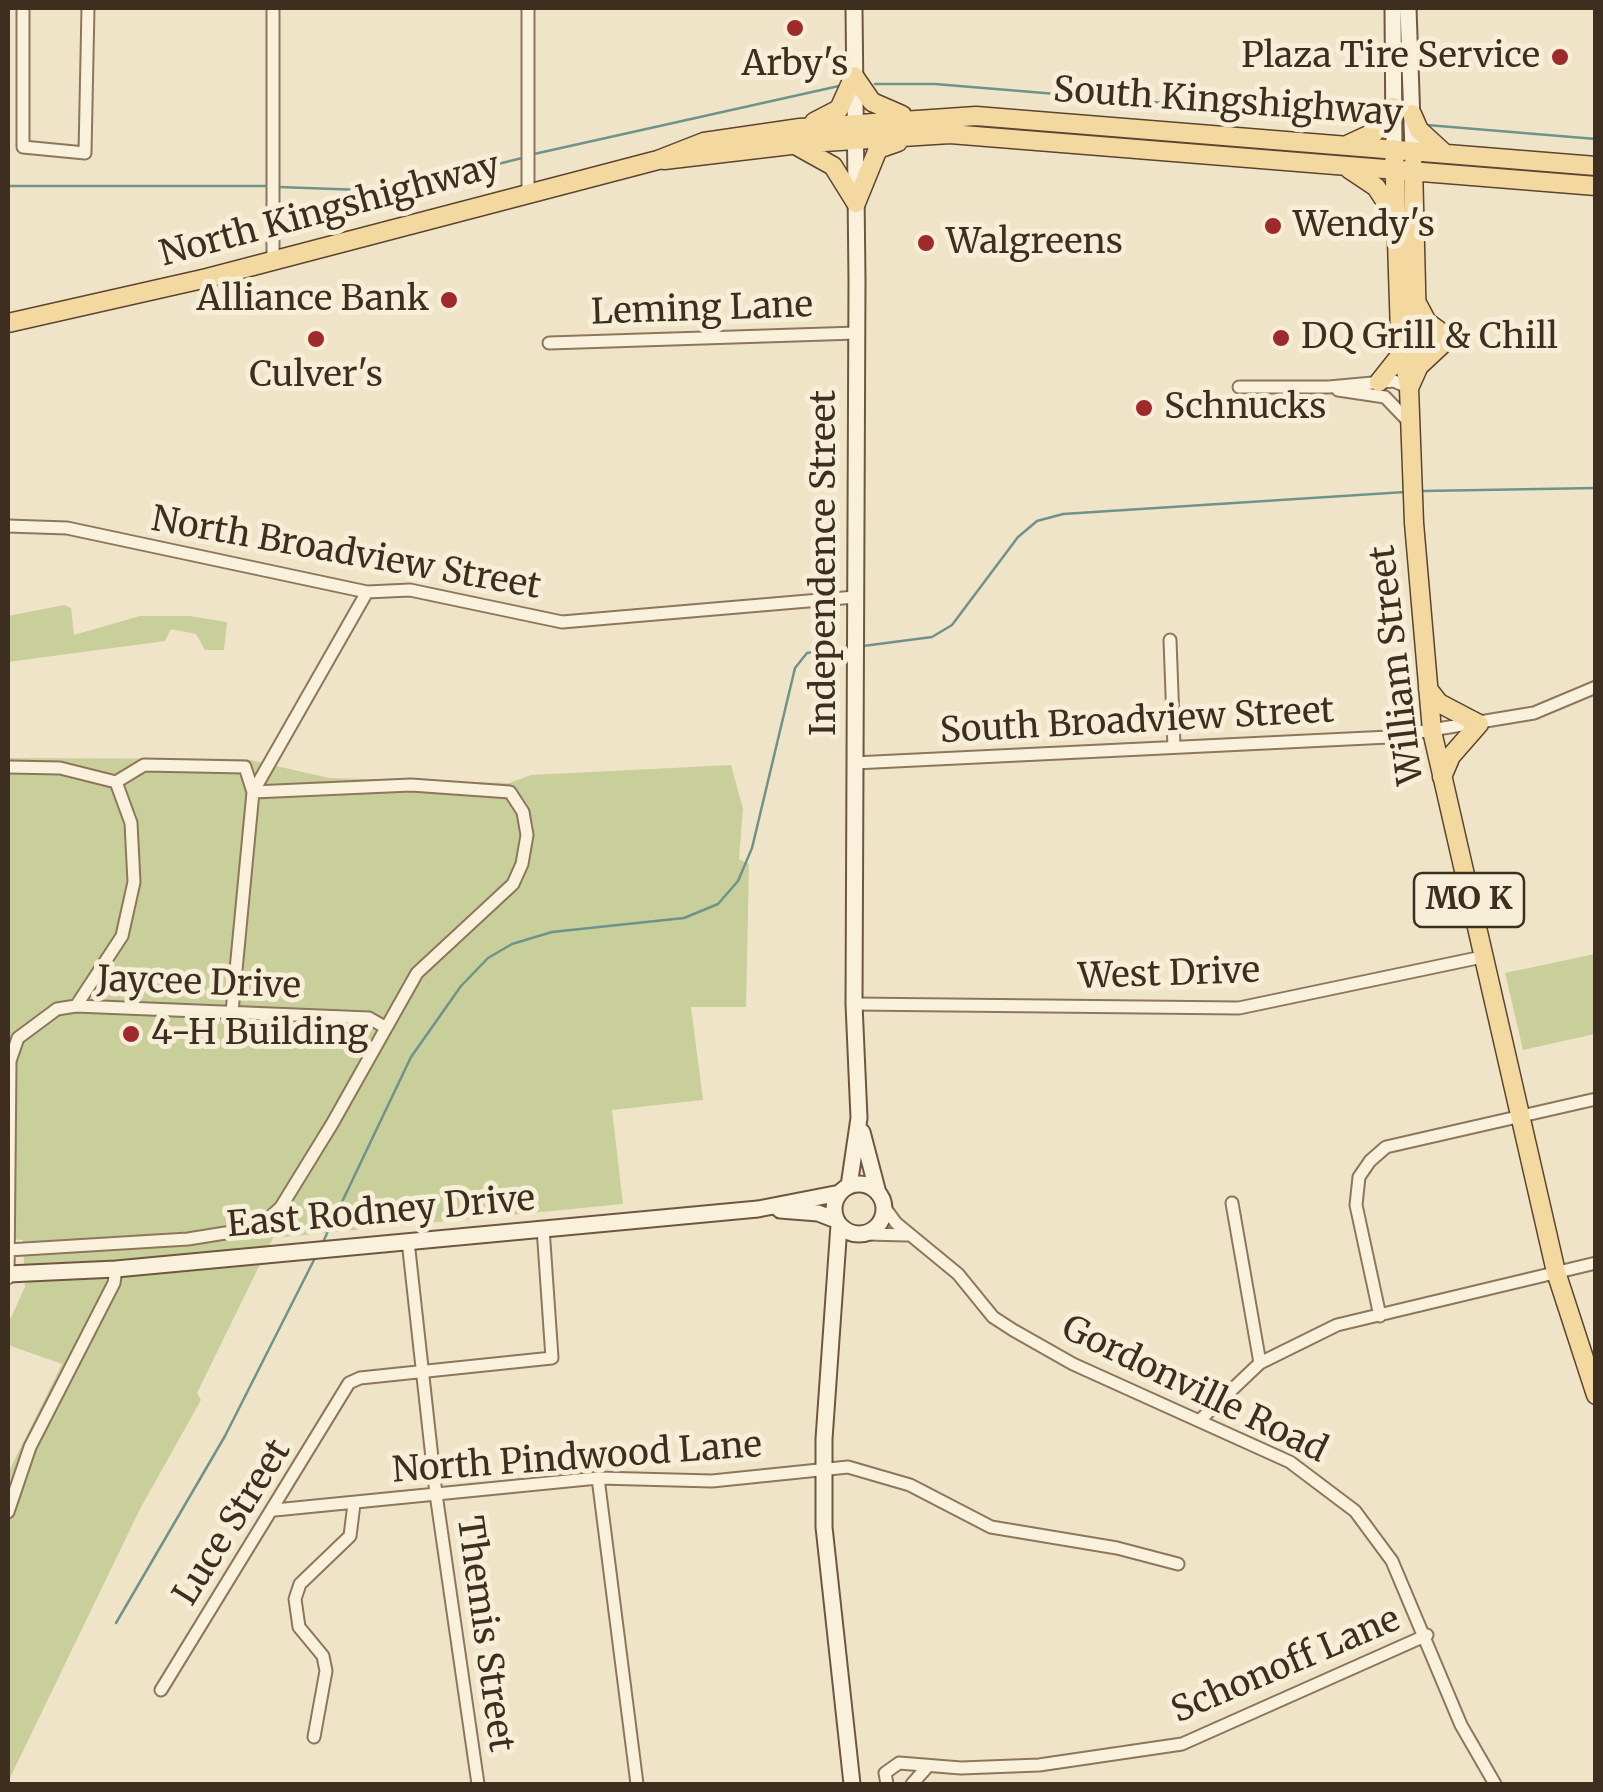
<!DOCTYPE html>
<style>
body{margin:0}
#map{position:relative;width:1603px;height:1792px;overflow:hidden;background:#f0e4c8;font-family:Merriweather,serif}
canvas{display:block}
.frame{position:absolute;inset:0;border:10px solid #3d2e20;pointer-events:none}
</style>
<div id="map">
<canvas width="1603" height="1792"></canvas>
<div class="frame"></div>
</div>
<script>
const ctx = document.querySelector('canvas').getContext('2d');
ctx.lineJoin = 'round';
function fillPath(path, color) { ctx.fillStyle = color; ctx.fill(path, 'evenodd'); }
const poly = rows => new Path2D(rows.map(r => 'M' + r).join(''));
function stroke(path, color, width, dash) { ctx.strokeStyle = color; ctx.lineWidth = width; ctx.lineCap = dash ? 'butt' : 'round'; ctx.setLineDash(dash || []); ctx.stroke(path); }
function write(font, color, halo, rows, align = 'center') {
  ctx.font = font + ' Merriweather,serif'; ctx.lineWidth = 10; ctx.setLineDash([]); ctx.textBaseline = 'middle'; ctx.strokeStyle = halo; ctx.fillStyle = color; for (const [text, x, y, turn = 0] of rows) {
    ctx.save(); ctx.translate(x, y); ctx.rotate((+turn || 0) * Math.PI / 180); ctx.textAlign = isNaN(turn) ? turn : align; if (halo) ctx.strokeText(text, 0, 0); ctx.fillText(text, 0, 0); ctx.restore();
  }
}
fillPath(poly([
 [64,605,71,608,74,635,140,616,189,616,227,622,224,650,205,650,196,634,171,629,165,641,8,662,8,616],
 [8,758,246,759,329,778,509,783,531,775,731,765,743,809,739,859,749,864,746,1007,691,1007,703,1100,612,1110,623,1204,273,1238,197,1393,201,1400,140,1509,8,1782,8,1473,62,1364,8,1345,8,1324,25,1287,23,1240,8,1239],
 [1595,954,1595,1034,1523,1050,1505,973]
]), '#c9cf9b');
stroke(poly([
 [875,84,935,84,1372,120],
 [1427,125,1596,139],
 [534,154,839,86],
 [8,186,266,186],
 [279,187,390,191,522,158],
 [1423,491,1596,488],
 [863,646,932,637,952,625,1018,537,1037,521,1063,514,1405,492],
 [322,1244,411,1057,461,986,488,958,512,944,552,932,684,918,718,904,738,881,752,848,795,668,807,653,850,646],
 [116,1623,225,1436,316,1256]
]), '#6f938a', 2.5);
const street = poly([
 [23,8,23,147,85,153,88,8],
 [273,8,273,261],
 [528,194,528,8],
 [549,343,857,333],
 [1239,387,1329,387,1394,381,1409,388],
 [1338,390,1385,397,1408,421],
 [8,526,67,528,367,592,410,590,562,622,855,597],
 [1170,640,1174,747],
 [854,763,1389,737,1534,713,1596,687],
 [8,767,60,768,116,782,144,765,245,767,253,792,411,785,510,792,523,812,527,835,522,864,513,884,417,973,332,1124,281,1207,266,1221,244,1230,188,1239,8,1250],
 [854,1004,1239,1008,1482,957],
 [76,1006,122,936,134,882,131,823,116,782],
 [232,1012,253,792,367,592],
 [1232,1203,1260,1363],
 [885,1208,896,1223,958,1274,993,1317,1013,1330,1073,1364,1290,1462,1355,1511,1392,1561,1461,1725,1495,1784],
 [866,1234,907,1235],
 [408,1241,436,1494,478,1784],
 [8,1278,10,1061,18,1038,57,1009,76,1006,369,1018,383,1026],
 [1380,1316,1356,1205,1359,1177,1370,1161,1386,1147,1596,1099],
 [1200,1420,1260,1363,1337,1325,1596,1263],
 [598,1478,637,1784],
 [275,1510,598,1478,712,1481,848,1467,910,1485,991,1527,1117,1548,1178,1564],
 [8,1512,30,1447,114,1283,116,1269],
 [161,1690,349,1383,360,1378,552,1358,543,1228],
 [314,1737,326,1671,323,1656,299,1627,295,1599,300,1584,350,1536,354,1504],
 [887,1784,885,1773,899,1763,961,1768,1039,1765,1182,1744,1427,1635],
 [912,1784,928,1766]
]);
const secondary = poly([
 [1393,8,1394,149],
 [1408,8,1413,150],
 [862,1132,878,1193],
 '834 1209a25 25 0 1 1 50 0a25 25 0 1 1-50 0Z',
 [849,1186,859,1118,854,1004,857,281,854,8],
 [780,1210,818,1213,836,1220],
 [839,1225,824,1439,824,1527,852,1784],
 [8,1274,116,1269,758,1209,840,1193]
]);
const primary = poly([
 [1412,114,1419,130,1443,152],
 [814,122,839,109,854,76,872,102,902,115],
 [1349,144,1375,132,1393,107],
 [797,146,833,166,856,203],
 [1394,149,1400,334,1409,388,1414,523,1432,731,1556,1272,1596,1395],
 [664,160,808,143,950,134,1596,186],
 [1349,169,1376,187,1393,213],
 [856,203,878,149,898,142],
 [1418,305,1427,322,1449,338,1418,367],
 [8,323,207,278,658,160,704,142,800,128,976,116,1596,166],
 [1379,382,1402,353],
 [1409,388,1418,368,1413,165],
 [1428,689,1439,703,1479,724,1451,756,1442,777]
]);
stroke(street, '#8d765c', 15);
stroke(secondary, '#6f573f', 19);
stroke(primary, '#5b4430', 21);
stroke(street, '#faf1dc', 11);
stroke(secondary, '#faf1dc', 15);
stroke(primary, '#f3d9a0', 18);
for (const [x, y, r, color] of [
 [795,28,10,"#9e2a2b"],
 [1560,57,10,"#9e2a2b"],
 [1273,226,10,"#9e2a2b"],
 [926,243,10,"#9e2a2b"],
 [449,300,10,"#9e2a2b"],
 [1281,338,10,"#9e2a2b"],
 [316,339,10,"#9e2a2b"],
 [1144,408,10,"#9e2a2b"],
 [131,1034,10,"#9e2a2b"]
]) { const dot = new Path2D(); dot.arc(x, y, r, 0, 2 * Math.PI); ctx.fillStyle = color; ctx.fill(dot); stroke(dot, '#f7eed8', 4); }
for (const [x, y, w] of [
 [1469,900,110]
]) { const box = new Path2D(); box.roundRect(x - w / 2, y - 27, w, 54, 8); ctx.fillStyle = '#f7eed8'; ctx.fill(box); stroke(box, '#3d2e20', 2.5); }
write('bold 32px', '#3d2e20', null, [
 ["MO K",1469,900]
]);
write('35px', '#3d2e20', '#f7eed8', [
 ["Plaza Tire Service",1540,57,"right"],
 ["Arby's",795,65,"center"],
 ["Wendy's",1293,226],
 ["Walgreens",946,243],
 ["Alliance Bank",429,300,"right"],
 ["DQ Grill & Chill",1301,338],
 ["Culver's",316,376,"center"],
 ["Schnucks",1164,408],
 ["4-H Building",151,1034]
], 'left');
write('35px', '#3d2e20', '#f7eed8', [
 ["South Kingshighway",1228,103,4],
 ["North Kingshighway",330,211,-15],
 ["Leming Lane",702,310,-2],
 ["North Broadview Street",346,554,10],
 ["Independence Street",825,563,-90],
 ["William Street",1398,665,-97],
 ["South Broadview Street",1137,722,-3],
 ["West Drive",1169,975,-2],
 ["Jaycee Drive",199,984,2],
 ["East Rodney Drive",381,1213,-5],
 ["Gordonville Road",1194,1390,26],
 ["North Pindwood Lane",577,1459,-4],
 ["Luce Street",233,1523,-58],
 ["Themis Street",484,1634,82],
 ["Schonoff Lane",1286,1666,-23]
]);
</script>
